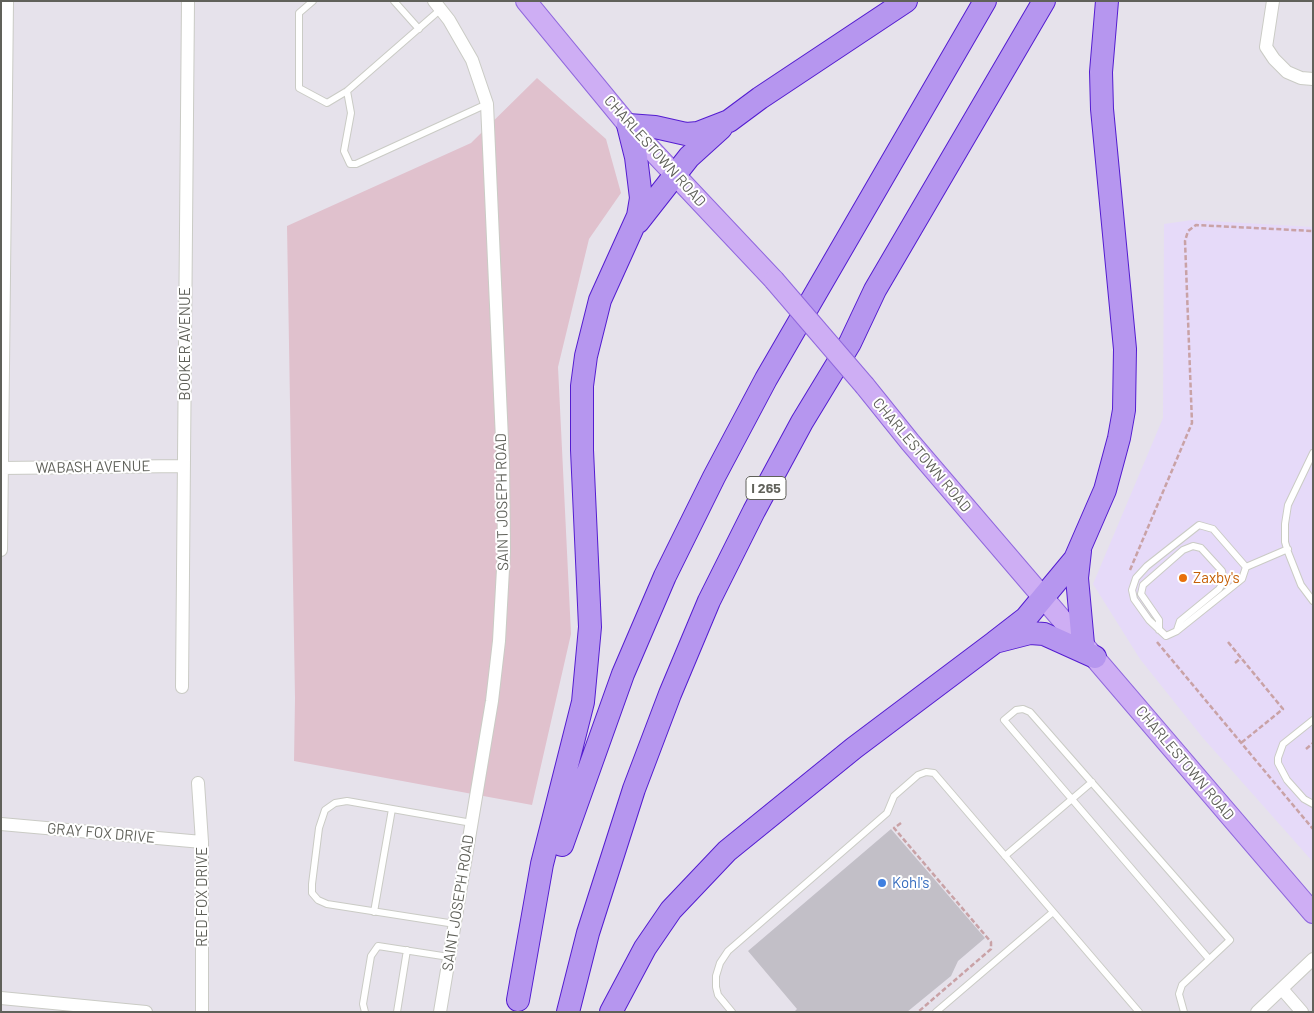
<!DOCTYPE html>
<style>
body{margin:0}
#map{position:relative;width:1314px;height:1013px;overflow:hidden;background:#e6e2eb;font-family:Barlow,sans-serif}
canvas{display:block}
.frame{position:absolute;inset:0;border:2px solid #60615a;pointer-events:none}
</style>
<div id="map">
<canvas width="1314" height="1013"></canvas>
<div class="frame"></div>
</div>
<script>
const ctx = document.querySelector('canvas').getContext('2d');
ctx.lineJoin = 'round';
function fillPath(path, color) { ctx.fillStyle = color; ctx.fill(path, 'evenodd'); }
const poly = rows => new Path2D(rows.map(r => 'M' + r).join(''));
function stroke(path, color, width, dash) { ctx.strokeStyle = color; ctx.lineWidth = width; ctx.lineCap = dash ? 'butt' : 'round'; ctx.setLineDash(dash || []); ctx.stroke(path); }
function write(font, color, halo, rows, align = 'center') {
  ctx.font = font + ' Barlow,sans-serif'; ctx.lineWidth = 4; ctx.setLineDash([]); ctx.textBaseline = 'middle'; ctx.strokeStyle = halo; ctx.fillStyle = color; for (const [text, x, y, turn = 0] of rows) {
    ctx.save(); ctx.translate(x, y); ctx.rotate((+turn || 0) * Math.PI / 180); ctx.textAlign = isNaN(turn) ? turn : align; if (halo) ctx.strokeText(text, 0, 0); ctx.fillText(text, 0, 0); ctx.restore();
  }
}
fillPath(poly([
 [1192,220,1313,227,1313,862,1203,738,1140,659,1093,584,1163,418,1164,224]
]), '#e6daf9');
fillPath(poly([
 [537,78,606,139,621,193,589,239,558,367,571,634,532,805,294,761,295,698,287,226,471,143]
]), '#e0c1cd');
fillPath(poly([
 [891,829,985,938,958,961,951,976,907,1012,794,1012,797,1009,748,951]
]), '#c2bfc7');
const lane = poly([
 [313,1,299,13,299,88,327,103,347,91,441,9],
 [394,1,419,29],
 [347,91,351,113,344,151,350,164,356,164,487,104],
 [1313,453,1288,505,1285,524,1285,542,1288,552,1301,585,1313,601],
 [1246,567,1213,529,1199,525,1147,566,1136,578,1132,590,1134,599,1149,620,1166,636,1177,631,1242,579,1246,567,1288,549],
 [1159,630,1159,620,1141,594,1143,585,1183,550,1193,546,1201,548,1222,571,1224,581,1219,589,1180,621,1177,630],
 [1313,720,1283,744,1278,758,1278,763,1287,780,1304,799,1313,804],
 [1005,856,1092,782],
 [374,912,392,809],
 [455,924,327,904,318,900,312,893,312,884,319,828,325,810,335,803,347,801,472,823],
 [365,1012,363,1004,371,956,378,946,449,957],
 [397,1012,407,950],
 [732,1012,718,995,716,987,716,976,720,963,728,951,887,813,894,796,918,775,926,772,934,773,1139,1012],
 [936,1012,1053,912],
 [1184,1012,1179,994,1182,985,1230,940,1030,712,1023,709,1016,710,1004,720,1209,959]
]);
const street = poly([
 [434,1,449,20,472,60,487,104,503,462,504,551,499,641,492,701,440,1012],
 [1273,1,1266,47,1274,59,1287,72,1301,78,1313,79],
 [1,468,184,466],
 [1,550,7,1],
 [182,687,188,1],
 [198,783,202,842,202,1012],
 [1,824,202,842],
 [1282,989,1302,1012],
 [1,998,146,1012],
 [1257,1012,1313,959]
]);
const primary = poly([
 [526,1,628,125,774,280],
 [865,386,910,442,1313,913]
]);
const highway = poly([
 [638,222,689,157,721,128],
 [1080,551,1077,578,1083,644],
 [995,642,1026,618,1075,559,1105,490,1119,438,1124,410,1125,349,1102,109,1101,72,1107,1],
 [562,845,623,674,665,576,714,477,766,379,985,1],
 [518,1000,542,864,583,702,590,627,582,450,582,386,586,356,600,300,638,216,641,198,636,157,628,125,655,127,686,134,698,133,729,121,760,98,906,1],
 [568,1012,588,933,634,789,670,694,709,601,754,511,802,422,850,343,875,290,1044,1],
 [611,1012,645,948,671,910,727,851,854,748,995,642,1030,633,1044,634,1095,657]
]);
stroke(lane, '#cacbc5', 8);
stroke(street, '#cacbc5', 14);
stroke(primary, '#9068de', 22);
stroke(highway, '#541dd0', 24);
stroke(poly([
 [1130,570,1192,423,1185,241,1188,231,1196,225,1313,231],
 [1157,642,1313,829],
 [1228,642,1283,709,1241,743],
 [1235,663,1241,658],
 [1306,749,1313,743],
 [901,823,894,828,991,942,991,949,918,1012]
]), '#c9a2a6', 2.5, [5, 2.5]);
stroke(lane, '#fff', 6);
stroke(street, '#fff', 12);
stroke(primary, '#ceaef4', 20);
stroke(highway, '#b696ef', 22);
const primaryBridge = poly([
 [774,280,865,386]
]);
stroke(primaryBridge, '#9068de', 22, []);
stroke(primaryBridge, '#ceaef4', 20);
for (const [x, y, r, color] of [
 [1183,578,5,"#e8710a"],
 [882,883,5,"#3f7fe0"]
]) { const dot = new Path2D(); dot.arc(x, y, r, 0, 2 * Math.PI); ctx.fillStyle = color; ctx.fill(dot); stroke(dot, '#fff', 2); }
for (const [x, y, w] of [
 [766,488,40]
]) { const box = new Path2D(); box.roundRect(x - w / 2, y - 11.5, w, 23, 4); ctx.fillStyle = '#fff'; ctx.fill(box); stroke(box, '#60615a', 1); }
write('bold 14px', '#60615a', null, [
 ["I 265",766,488]
]);
write('15px', '#60615a', '#fff', [
 ["CHARLESTOWN ROAD",655,151,48],
 ["BOOKER AVENUE",185,344,-90],
 ["CHARLESTOWN ROAD",922,455,50],
 ["WABASH AVENUE",93,467,-1],
 ["SAINT JOSEPH ROAD",502,502,-91],
 ["CHARLESTOWN ROAD",1185,763,50],
 ["GRAY FOX DRIVE",101,833,5],
 ["RED FOX DRIVE",202,897,-90],
 ["SAINT JOSEPH ROAD",458,903,-81]
]);
write('15px', '#c56008', '#fff', [
 ["Zaxby's",1193,578]
], 'left');
write('15px', '#366cbe', '#fff', [
 ["Kohl's",892,883]
], 'left');
</script>
